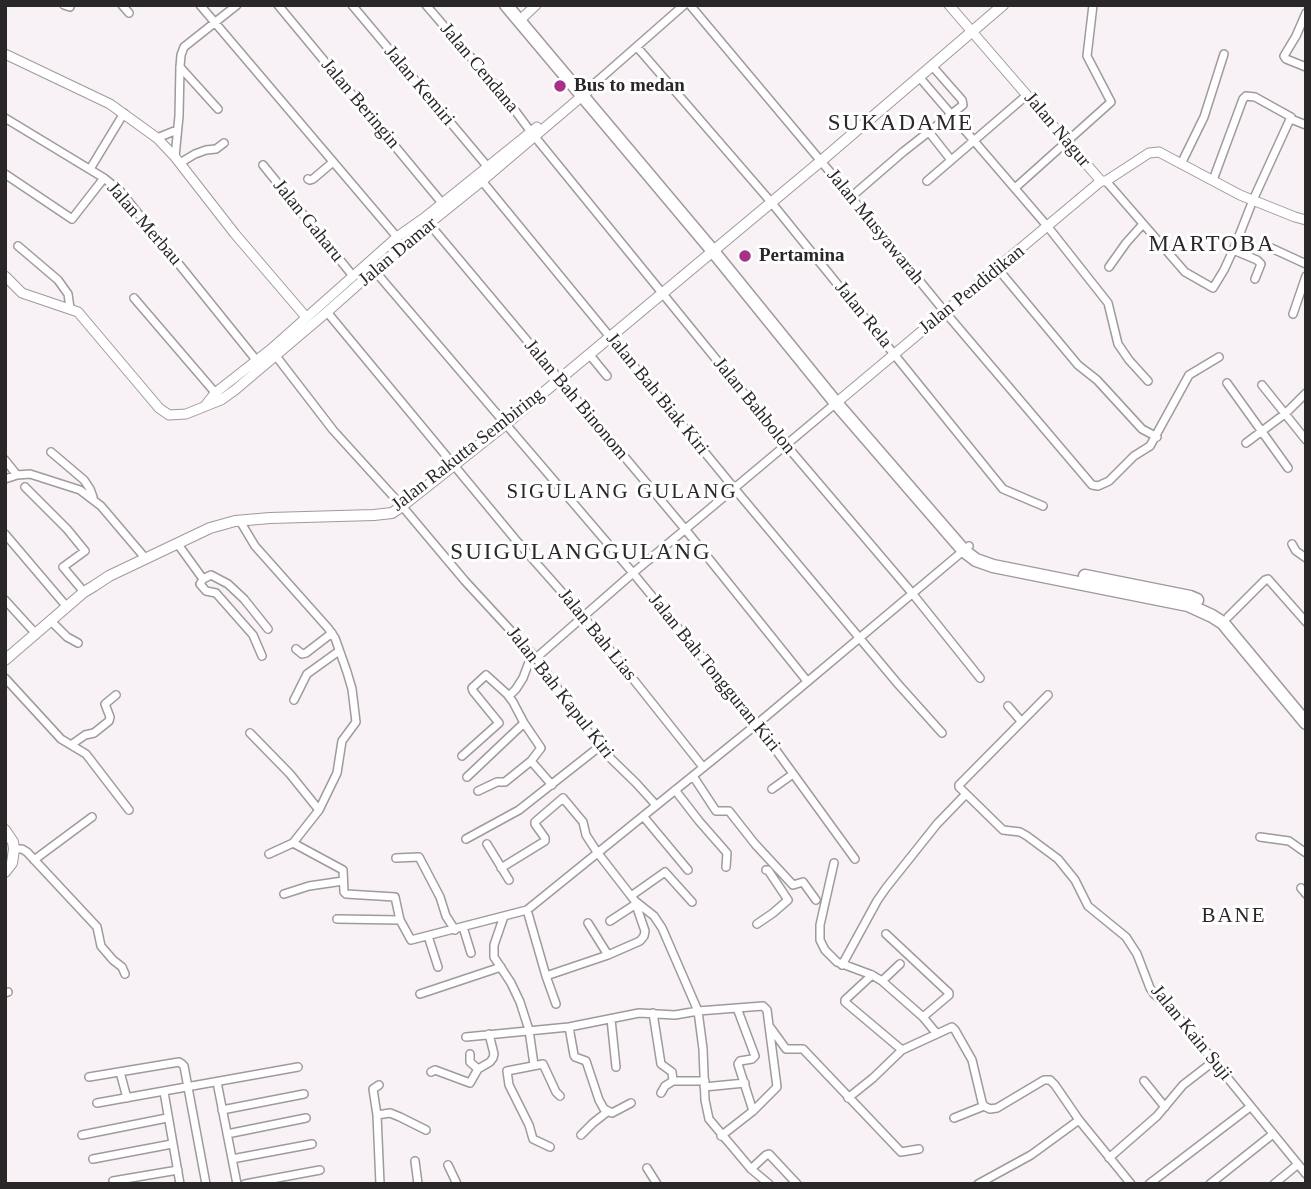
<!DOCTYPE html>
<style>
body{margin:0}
#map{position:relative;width:1311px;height:1189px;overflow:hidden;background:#f8f1f5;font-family:Georgia,serif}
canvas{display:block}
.frame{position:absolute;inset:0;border:7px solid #2a2729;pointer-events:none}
</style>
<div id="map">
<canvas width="1311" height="1189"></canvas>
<div class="frame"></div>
</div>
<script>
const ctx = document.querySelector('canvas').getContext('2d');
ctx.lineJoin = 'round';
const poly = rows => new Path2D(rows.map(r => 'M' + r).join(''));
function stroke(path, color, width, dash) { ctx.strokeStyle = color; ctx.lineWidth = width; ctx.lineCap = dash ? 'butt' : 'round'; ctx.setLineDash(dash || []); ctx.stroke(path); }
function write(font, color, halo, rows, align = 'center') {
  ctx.font = font + ' Georgia,serif'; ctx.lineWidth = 6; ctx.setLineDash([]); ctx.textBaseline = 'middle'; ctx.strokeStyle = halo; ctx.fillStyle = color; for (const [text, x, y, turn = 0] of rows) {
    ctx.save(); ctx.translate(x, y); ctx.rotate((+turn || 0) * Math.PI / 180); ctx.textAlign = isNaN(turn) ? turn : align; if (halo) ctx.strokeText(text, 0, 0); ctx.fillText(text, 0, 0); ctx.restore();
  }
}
const minor = poly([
 [64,5,70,7],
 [122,5,129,13],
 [200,5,397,237],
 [278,5,442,203],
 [352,5,487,166],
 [426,5,505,97,531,132,786,445,912,593,980,678],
 [690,5,851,197,945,312,1092,485,1098,486,1109,481,1134,456,1150,446,1189,375,1219,357],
 [1306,13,1296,36,1284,56,1286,59,1306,67],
 [637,47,771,202,1003,489,1043,506],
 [180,67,218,109],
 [920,78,1048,227,1108,303,1118,344,1129,360,1148,381],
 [594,84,684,5],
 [5,118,104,178,120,191,257,361],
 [1291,119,1306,125],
 [929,132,951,160],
 [157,138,177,130],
 [175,157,179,116,180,67,181,55,184,47,237,5],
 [180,163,195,154,206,150,216,149,224,143],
 [1181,164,1204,117,1224,54],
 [263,165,353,276],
 [90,169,124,113],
 [5,174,72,219,104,178],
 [308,179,310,180,313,179,333,162],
 [482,181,734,488,898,684,942,733],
 [927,181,1027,95],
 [1106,181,1185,272,1213,288,1224,270,1235,246,1253,200,1291,117,1255,97,1246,96,1243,99,1213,180],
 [1015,188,1111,102,1087,56,1093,5],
 [851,197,903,152,963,105,962,100,933,67],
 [426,220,685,529,807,681],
 [18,246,58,280,68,294,70,308],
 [1269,247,1306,264],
 [1233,250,1257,260,1261,264,1255,279],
 [1109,267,1126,243,1143,224],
 [998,269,1078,365,1097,380,1142,429,1157,437],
 [374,270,633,573,757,724,855,859],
 [134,298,218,396],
 [327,312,515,539,583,616,703,767],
 [1293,314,1306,276],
 [589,354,607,376],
 [276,356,333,430,402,506,465,581,536,658,599,747,636,783,656,805],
 [1227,383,1288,468],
 [1262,385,1306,440],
 [1246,443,1286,413,1306,393],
 [51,452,84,480,90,489,93,497],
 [5,460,17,475],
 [5,479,17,475,30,474,80,490,101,506,146,559],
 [25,487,67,529,85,551,63,567,84,592],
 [240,521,255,546,328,628,335,638,347,672,352,689,356,722,342,741,337,773,319,810,293,843,343,870,344,892,346,894,395,897,400,920,411,940,527,910,757,724,969,546],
 [5,534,67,607],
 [177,543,203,579,200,584,206,591,216,593,253,635,262,656],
 [1292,544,1296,551,1306,558],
 [203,579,211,575,228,584,244,599,268,629],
 [5,600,36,634],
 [1228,617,1265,580,1268,579,1306,622],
 [51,621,67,637,78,643],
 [296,649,302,654,306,653,332,633],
 [536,658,633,573,836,403],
 [5,678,61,739,86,754,129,810],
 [1048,695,959,785,959,787,1003,830,1020,832,1027,836,1058,859,1075,880,1088,906,1126,937,1137,954,1150,988,1154,994,1171,1009,1182,1022,1306,1174],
 [509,696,516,689,523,678,532,654],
 [294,700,307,674,339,651],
 [1008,706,1021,721],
 [250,733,290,774,319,810],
 [71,745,85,735,94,733,109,721,110,717,105,704,116,695],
 [462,756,499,723,473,691,472,688,486,675,507,694,513,702,524,723,541,748,531,761,552,785],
 [693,776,716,811,729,811,755,844,793,885,803,882,816,900],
 [467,777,524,723],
 [772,789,793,774],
 [675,790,699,821,727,853,726,867],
 [478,791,497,782,505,782,531,761],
 [643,816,688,870],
 [1260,837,1289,841,1306,853],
 [466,839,519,810,599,747],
 [487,844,509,880],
 [14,849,22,849,27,852,97,927,101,946,113,960,122,967,125,974],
 [269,854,293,843],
 [396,858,419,857,440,897,446,916,455,930],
 [34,860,92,817],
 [834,863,820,925,820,940,825,950,837,962,872,975,882,981,923,1017,937,1034],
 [501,868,545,841,545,838,535,824,535,822,563,798,583,822,586,835,597,852,635,901,654,916,662,928,698,1011,703,1049,705,1100,709,1119,751,1169,769,1184],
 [1301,888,1306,894],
 [284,894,309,886,343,881],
 [631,896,665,872,692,902],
 [527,910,546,976,556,1004],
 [504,916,494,945,494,957,511,983,520,1002,529,1030,534,1065],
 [337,919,400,920],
 [610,921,636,904],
 [588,923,608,955],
 [757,924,773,913,788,900,768,870,766,870],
 [463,927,471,953],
 [886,934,949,993,949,995,923,1017],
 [428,936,438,967],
 [842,965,877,901,886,888,937,824,966,794],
 [872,975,845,1000,845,1002,902,1050,952,1027,955,1030,972,1060,982,1102,984,1106,990,1109,997,1108,1044,1080,1050,1080,1055,1085,1079,1120,1131,1184],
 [546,976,608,955,640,941,644,936,645,931,635,902],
 [882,981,900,964],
 [5,993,8,992],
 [420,994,501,967],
 [737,1008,755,1056,752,1059,740,1061,738,1064,753,1111],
 [653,1013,661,1064,672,1072,673,1081],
 [611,1019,616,1067],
 [569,1027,574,1055,575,1057,586,1061,599,1100,604,1109,612,1113,631,1103],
 [770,1027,786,1049,803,1049,901,1152,919,1149],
 [466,1037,569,1027,639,1013,675,1015,698,1011,763,1006,767,1010,777,1087,753,1111,721,1136],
 [470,1054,470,1062,478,1069],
 [120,1072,127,1098],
 [431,1072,435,1070,470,1083,478,1069,490,1062,493,1058,494,1054,489,1034],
 [89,1077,179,1062,182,1064,184,1066,206,1184],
 [1144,1081,1165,1107],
 [217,1082,237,1184],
 [379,1085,373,1089,377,1115,380,1184],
 [704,1087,745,1083],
 [164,1092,180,1184],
 [661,1093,665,1086,673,1081,705,1081],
 [848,1098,873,1078,902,1050],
 [97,1103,298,1067],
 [222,1110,304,1094],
 [377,1115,390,1113,400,1117,426,1130],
 [954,1118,984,1106],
 [227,1134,306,1118],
 [82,1135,167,1118],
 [581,1135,593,1123,607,1112],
 [550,1147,533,1139,529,1125,509,1085,507,1071,543,1064,556,1092,560,1096],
 [1109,1158,1157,1116,1183,1085,1214,1061],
 [93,1159,172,1144],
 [232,1159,312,1144],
 [415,1161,418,1184],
 [448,1165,457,1184],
 [647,1168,657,1184],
 [751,1169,766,1155,769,1154,797,1184],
 [113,1181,178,1170],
 [245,1184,320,1170],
 [978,1184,1031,1155,1079,1120],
 [1149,1184,1250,1107],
 [1210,1184,1273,1134],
 [1274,1184,1297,1165]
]);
const tertiary = poly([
 [949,5,1101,181,1106,181,1149,153,1159,152,1240,195,1295,217,1306,220],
 [519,21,536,5],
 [5,54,110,104,157,138,175,157,235,234,306,317],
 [5,276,22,293,78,312,159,408,169,415,186,414,221,400,235,390,327,312,405,243,482,181,588,91,594,84],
 [836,403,1101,181],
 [205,406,215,393,271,349,397,237,424,218,537,127]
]);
const secondary = poly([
 [5,660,84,592,94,586,109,576,210,528,235,521,270,518,374,515,392,513,402,506,507,423,821,161,1003,5],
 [5,830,13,842,14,849,12,863,5,872]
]);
const trunk = poly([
 [506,5,712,250,836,403,964,551,976,560,993,566,1188,605,1212,616,1223,623,1232,634,1306,723],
 [1085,576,1190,597,1197,600]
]);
stroke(minor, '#a0999d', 10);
stroke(tertiary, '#a0999d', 11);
stroke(secondary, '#a0999d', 12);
stroke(trunk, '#a0999d', 15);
stroke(minor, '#fff', 7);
stroke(tertiary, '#fff', 9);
stroke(secondary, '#fff', 10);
stroke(trunk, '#fff', 12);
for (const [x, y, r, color] of [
 [560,86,7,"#a63189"],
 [745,256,7,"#a63189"]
]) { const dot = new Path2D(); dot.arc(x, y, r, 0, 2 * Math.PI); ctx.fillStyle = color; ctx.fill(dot); stroke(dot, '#fff', 2.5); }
write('19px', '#2a2729', '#fff', [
 ["Jalan Cendana",479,68,50],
 ["Jalan Kemiri",419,86,50],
 ["Jalan Beringin",360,104,50],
 ["Jalan Nagur",1057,130,50],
 ["Jalan Gaharu",308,221,51],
 ["Jalan Merbau",144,224,49],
 ["Jalan Musyawarah",875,227,51],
 ["Jalan Damar",398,252,-40],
 ["Jalan Pendidikan",972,290,-39],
 ["Jalan Rela",863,315,51],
 ["Jalan Bah Biak Kiri",657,394,51],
 ["Jalan Bah Binonom",576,400,50],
 ["Jalan Bahbolon",754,406,51],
 ["Jalan Rakutta Sembiring",468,450,-38],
 ["Jalan Bah Lias",597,635,51],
 ["Jalan Bah Tongguran Kiri",714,673,51],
 ["Jalan Bah Kapul Kiri",560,693,52],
 ["Jalan Kain Suji",1191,1033,51]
]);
write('bold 19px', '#2a2729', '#fff', [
 ["Bus to medan",574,86],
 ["Pertamina",759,256]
], 'left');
ctx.letterSpacing = '2px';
write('21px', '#2a2729', '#fff', [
 ["SIGULANG GULANG",622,492],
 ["BANE",1234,916]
]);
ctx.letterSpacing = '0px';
ctx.letterSpacing = '2px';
write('23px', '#2a2729', '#fff', [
 ["SUKADAME",901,124],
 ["MARTOBA",1212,245],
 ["SUIGULANGGULANG",581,553]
]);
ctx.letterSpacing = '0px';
</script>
